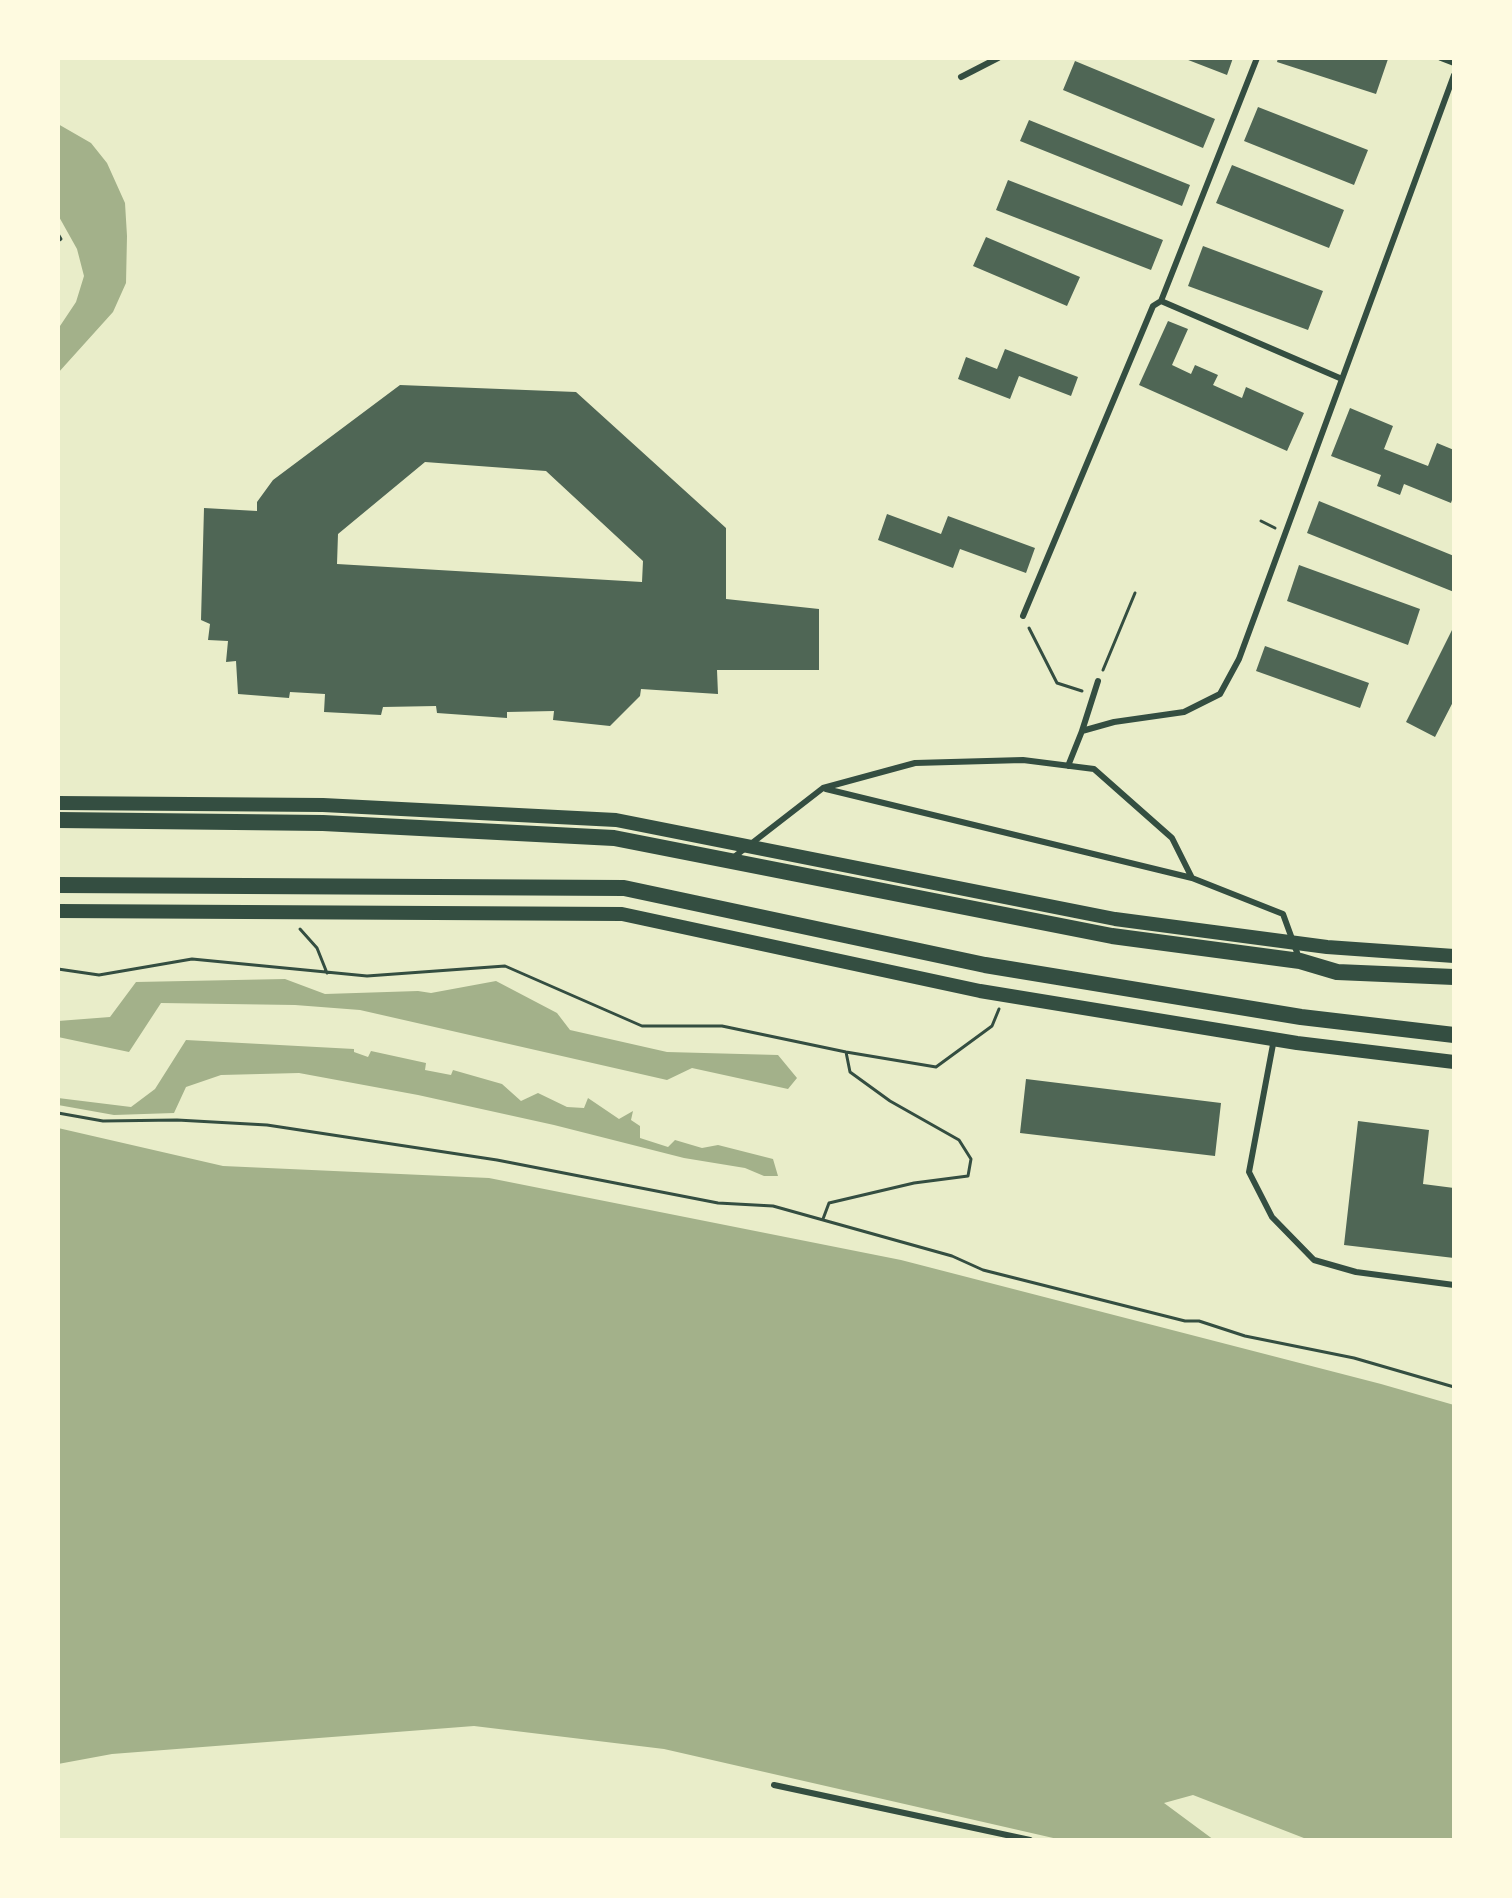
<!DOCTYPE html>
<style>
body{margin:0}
#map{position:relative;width:1512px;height:1898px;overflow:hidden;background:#e9edc9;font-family:Spectral,serif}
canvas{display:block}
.frame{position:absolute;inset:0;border:60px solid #fefae0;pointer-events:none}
</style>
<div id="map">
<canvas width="1512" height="1898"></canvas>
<div class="frame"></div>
</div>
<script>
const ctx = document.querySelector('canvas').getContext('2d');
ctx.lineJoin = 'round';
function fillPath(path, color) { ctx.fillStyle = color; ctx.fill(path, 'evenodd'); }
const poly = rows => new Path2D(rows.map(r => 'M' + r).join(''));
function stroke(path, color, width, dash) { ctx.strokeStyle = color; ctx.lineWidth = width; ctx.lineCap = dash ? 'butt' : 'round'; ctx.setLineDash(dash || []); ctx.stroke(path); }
fillPath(poly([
 [58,124,91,143,107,163,125,203,127,236,126,283,113,312,58,373,58,329,76,302,84,276,77,249,58,215],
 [285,979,325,994,418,991,431,993,496,981,557,1013,570,1030,667,1052,778,1055,797,1078,788,1089,692,1068,667,1080,360,1010,295,1005,161,1003,129,1052,58,1037,58,1021,110,1017,136,982],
 [186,1040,354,1049,354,1052,368,1057,371,1051,426,1063,425,1070,451,1075,453,1070,502,1084,521,1101,538,1093,567,1107,584,1108,588,1098,619,1119,633,1111,631,1120,640,1126,640,1138,668,1147,675,1140,702,1148,718,1145,773,1159,778,1176,764,1176,745,1168,684,1158,554,1125,418,1095,299,1073,221,1075,186,1087,174,1113,114,1115,58,1105,58,1098,131,1107,155,1089],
 [58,1128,223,1166,489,1178,901,1260,1381,1384,1454,1405,1454,1840,1309,1840,1193,1795,1164,1803,1214,1840,1062,1840,664,1749,474,1726,112,1754,58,1764]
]), '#a3b18a');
fillPath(poly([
 [1183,58,1233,58,1227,75],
 [1278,58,1386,58,1388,59,1376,94,1277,62],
 [1075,61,1215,119,1203,148,1063,90],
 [1258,107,1368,150,1354,185,1244,141],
 [1029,120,1190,185,1182,206,1020,141],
 [1232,165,1344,210,1329,248,1216,203],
 [1008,180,1163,240,1151,270,996,210],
 [986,237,1080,277,1067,306,973,266],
 [1203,246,1323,291,1308,330,1188,286],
 [1168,321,1188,329,1172,365,1191,374,1195,365,1218,375,1213,385,1242,398,1246,387,1304,413,1287,451,1139,385],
 [1005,349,1078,377,1071,396,1019,376,1010,399,958,379,966,357,997,369],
 [400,385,576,392,726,528,726,599,819,609,819,670,717,670,718,694,641,689,640,696,610,726,553,720,554,711,507,712,507,718,437,713,436,706,383,707,381,715,324,712,325,694,290,692,289,698,238,694,236,661,226,662,228,641,208,640,210,624,201,620,204,508,257,511,257,502,273,480],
 [425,462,546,471,643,561,642,582,337,564,338,534],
 [1350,408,1393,426,1384,449,1428,466,1437,443,1454,450,1454,494,1451,503,1404,484,1400,495,1377,486,1381,475,1331,456],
 [1319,501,1454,556,1454,592,1307,533],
 [887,514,941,534,948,516,1035,548,1026,573,960,549,953,568,878,540],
 [1299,565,1420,609,1408,645,1287,601],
 [1454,626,1454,700,1435,737,1406,722],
 [1265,646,1369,683,1360,708,1256,671],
 [1026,1079,1221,1103,1215,1156,1020,1133],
 [1358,1121,1429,1130,1423,1184,1454,1188,1454,1258,1344,1245]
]), '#4f6655');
stroke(poly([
 [58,234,61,239,58,241],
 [1261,521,1275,528],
 [1029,628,1057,683,1082,691],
 [1103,670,1135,593],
 [300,929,317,948,327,973],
 [58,969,99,975,192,959,367,976,505,966,642,1026,722,1026,846,1052,936,1067,992,1026,999,1009],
 [58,1113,103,1121,177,1120,267,1125,497,1160,718,1203,773,1206,952,1256,983,1270,1185,1321,1199,1321,1245,1336,1354,1358,1454,1387],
 [823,1219,829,1203,914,1183,968,1176,971,1159,959,1140,890,1101,850,1072,846,1052]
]), '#344e41', 3);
stroke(poly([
 [1441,58,1454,63],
 [961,77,998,58],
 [1161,301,1342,379],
 [1023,616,1153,306,1161,301,1257,58],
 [1082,731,1098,681],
 [1068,766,1082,731,1114,722,1184,712,1220,694,1239,659,1454,75],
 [826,789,1192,878],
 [734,857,823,788,915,763,1023,760,1094,769,1172,838,1192,878,1283,914,1299,958],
 [1274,1039,1249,1172,1272,1217,1314,1260,1356,1272,1454,1285],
 [774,1785,1030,1840]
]), '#344e41', 6);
stroke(poly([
 [58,803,323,805,616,820,1115,919,1327,947,1454,956],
 [58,911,622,914,980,991,1297,1043,1454,1062]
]), '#344e41', 14);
stroke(poly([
 [58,820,323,823,614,838,1112,936,1300,961,1337,972,1454,977],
 [58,885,624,888,985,965,1301,1017,1454,1035]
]), '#344e41', 16);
</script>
